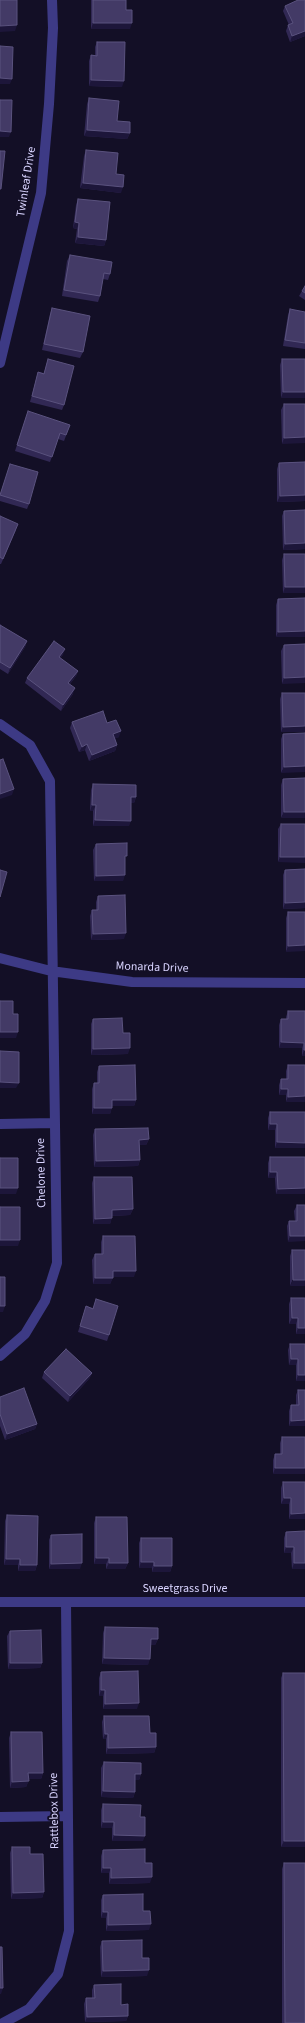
<!DOCTYPE html>
<style>
body{margin:0}
canvas{display:block;background:#130f26}
</style>
<canvas width="305" height="2023"></canvas>
<script>
const ctx = document.querySelector('canvas').getContext('2d');
ctx.lineJoin = 'round';
const poly = rows => new Path2D(rows.map(r => 'M' + r).join(''));
function stroke(path, color, width, dash) { ctx.strokeStyle = color; ctx.lineWidth = width; ctx.lineCap = dash ? 'butt' : 'round'; ctx.setLineDash(dash || []); ctx.stroke(path); }
function fillPath(path, color) { ctx.fillStyle = color; ctx.fill(path, 'evenodd'); }
function write(font, color, halo, rows, align = 'center') {
  ctx.font = font + ' "Source Sans 3",sans-serif'; ctx.lineWidth = 4; ctx.setLineDash([]); ctx.textBaseline = 'middle'; ctx.strokeStyle = halo; ctx.fillStyle = color; for (const [text, x, y, turn = 0] of rows) {
    ctx.save(); ctx.translate(x, y); ctx.rotate((+turn || 0) * Math.PI / 180); ctx.textAlign = isNaN(turn) ? turn : align; if (halo) ctx.strokeText(text, 0, 0); ctx.fillText(text, 0, 0); ctx.restore();
  }
}
stroke(poly([
 [0,363,41,193,49,104,53,28,52,0],
 [0,724,30,745,50,781,57,1263,45,1301,25,1334,0,1356],
 [0,958,51,971,132,982,305,983],
 [0,1124,54,1123],
 [0,1602,305,1602],
 [0,1817,68,1816],
 [3,2023,29,2009,58,1974,69,1931,66,1602]
]), '#3d3a85', 10);
fillPath(poly([
 [91,0,126,0,126,10,130,29,91,29],
 [305,0,305,36,290,42,286,31,288,25,289,25,283,11,285,6],
 [97,42,122,87,89,86,89,61,91,55,95,56,95,47],
 [89,98,117,121,130,133,127,139,84,136,87,104],
 [86,150,116,174,121,193,80,188,84,156],
 [78,199,106,240,104,246,75,243,77,229,73,228,76,205],
 [70,255,110,274,108,280,103,279,100,296,98,302,62,296,67,261],
 [305,286,305,300,299,296],
 [52,308,83,352,80,358,42,350,50,314],
 [290,309,305,312,305,349,283,346,288,315],
 [48,359,64,405,62,410,30,402,38,372,44,373],
 [282,359,305,359,281,398,280,365],
 [284,404,305,404,282,444,281,410],
 [26,417,70,425,64,441,58,439,50,462,15,451],
 [305,462,305,501,277,502,277,469,279,463],
 [10,464,29,504,27,509,0,501,0,495],
 [305,510,305,549,283,550,282,516,284,511],
 [0,516,16,530,1,564,0,564],
 [284,554,305,554,305,593,283,593,282,560],
 [305,598,276,637,276,605,278,599],
 [0,625,27,641,25,647,8,674,0,669],
 [305,644,282,684,281,651,284,645],
 [63,655,60,658,78,671,76,676,70,684,73,694,61,711,25,683,27,678],
 [282,693,305,693,305,732,281,732,280,699],
 [72,722,107,723,119,737,115,738,117,745,115,751,89,761,85,750,79,752,70,728],
 [305,733,281,773,281,739,283,734],
 [305,778,281,818,281,785,283,779],
 [93,784,136,797,134,803,131,803,129,826,93,826,93,811,90,811,91,790],
 [281,824,305,824,278,862,278,829],
 [96,844,125,862,123,881,94,881,93,850],
 [305,869,305,908,283,909,283,875,285,870],
 [98,896,124,939,91,940,90,916,92,910,96,910,96,902],
 [288,912,305,912,286,952,286,918],
 [288,1011,305,1011,305,1056,302,1056,302,1048,279,1048,279,1025,281,1019,286,1019,286,1017],
 [93,1019,123,1033,128,1054,91,1055,91,1024],
 [288,1065,305,1065,286,1102,286,1095,279,1095,279,1085,281,1079,286,1079,286,1071],
 [99,1066,136,1100,134,1106,112,1106,110,1114,92,1114,92,1089,94,1083,97,1083,97,1072],
 [270,1112,305,1112,305,1148,275,1148,275,1130,268,1130,268,1118],
 [95,1129,149,1139,146,1145,140,1145,140,1160,138,1166,94,1167,93,1135],
 [270,1157,305,1157,305,1194,276,1194,275,1178,268,1178,268,1163],
 [94,1177,133,1209,130,1215,112,1216,110,1224,93,1224,92,1183],
 [297,1205,305,1205,288,1242,287,1226,289,1221,295,1221,294,1211],
 [103,1236,134,1277,113,1277,110,1284,93,1284,92,1260,95,1254,101,1254,101,1242],
 [292,1250,305,1250,290,1286,290,1256],
 [291,1298,305,1334,296,1334,296,1324,289,1324,289,1304],
 [96,1299,109,1335,107,1341,78,1332,86,1306,93,1308],
 [290,1344,305,1344,305,1381,296,1381,296,1365,289,1365,288,1350],
 [44,1372,92,1373,89,1379,68,1402,42,1378],
 [298,1390,305,1426,289,1426,289,1411,291,1405,296,1405,296,1395],
 [0,1397,37,1424,35,1429,5,1440,0,1426],
 [282,1437,305,1437,273,1474,273,1460,275,1454,280,1454,280,1443],
 [283,1482,305,1482,305,1519,289,1519,289,1504,281,1504,281,1488],
 [7,1515,37,1565,35,1571,18,1571,18,1565,4,1565,5,1521],
 [96,1517,128,1563,125,1569,106,1569,106,1564,94,1564,94,1523],
 [286,1532,305,1569,292,1569,291,1553,284,1553,284,1538],
 [51,1535,80,1569,49,1569,49,1540],
 [141,1538,172,1566,170,1572,152,1572,152,1568,139,1568,139,1543],
 [105,1627,158,1639,155,1645,150,1645,148,1665,102,1664,103,1633],
 [10,1631,42,1663,40,1668,8,1669,7,1636],
 [101,1672,137,1709,103,1709,103,1696,99,1696,99,1678],
 [283,1673,305,1847,281,1847,281,1678],
 [104,1716,150,1733,156,1747,154,1753,106,1754,106,1739,103,1739,102,1722],
 [11,1732,43,1773,41,1779,29,1779,26,1787,10,1788,9,1738],
 [104,1762,141,1774,139,1780,135,1780,135,1792,133,1798,101,1797,101,1768],
 [103,1804,140,1817,143,1841,112,1841,112,1828,101,1828,101,1810],
 [12,1847,30,1854,44,1892,42,1898,11,1899,10,1853],
 [103,1850,145,1863,150,1883,109,1884,109,1873,101,1873,101,1856],
 [284,1863,305,2023,282,2023,282,1869],
 [103,1895,143,1911,149,1930,106,1931,106,1918,101,1918,101,1900],
 [102,1941,142,1958,147,1976,101,1977,100,1947],
 [94,1985,121,2005,128,2016,126,2021,85,2022,84,2004,86,1998,92,1998,92,1990]
]), '#312854');
fillPath(poly([
 [93,23,132,23,130,29,91,29],
 [17,25,15,31,0,32,0,26],
 [305,31,305,36,290,42,292,36],
 [0,78,12,79,10,84,0,84],
 [91,80,124,81,122,87,89,86],
 [87,130,130,133,127,139,84,136],
 [0,131,11,132,9,137,0,137],
 [83,183,123,187,121,193,80,188],
 [75,222,79,223,77,229,73,228],
 [78,237,106,240,104,246,75,243],
 [283,392,305,392,305,398,281,398],
 [305,437,305,443,282,444,284,438],
 [305,495,305,501,277,502,280,496],
 [305,543,305,549,283,550,285,544],
 [285,587,305,587,305,593,283,593],
 [305,631,305,637,276,637,278,632],
 [27,641,25,647,8,674,10,668],
 [65,649,63,655,57,662,59,657],
 [78,671,76,676,66,689,68,683],
 [305,677,305,683,282,684,284,678],
 [75,688,73,694,61,711,63,705],
 [305,726,305,732,281,732,283,727],
 [121,731,119,737,111,740,113,734],
 [87,744,85,750,79,752,82,747],
 [117,745,115,751,89,761,92,755],
 [305,766,305,772,281,773,284,767],
 [14,789,12,795,0,799,0,794],
 [131,797,136,797,134,803,129,803],
 [92,805,96,805,93,811,90,811],
 [284,812,305,812,305,818,281,818],
 [95,820,131,821,129,826,93,826],
 [280,857,305,857,305,863,278,862],
 [125,875,123,881,94,881,96,876],
 [305,902,305,908,283,909,285,903],
 [126,933,124,939,91,940,93,934],
 [305,945,305,951,286,952,288,946],
 [0,1032,18,1032,16,1038,0,1038],
 [281,1042,304,1043,302,1048,279,1048],
 [130,1048,128,1054,91,1055,93,1049],
 [304,1050,305,1050,305,1056,302,1056],
 [0,1082,19,1083,16,1088,0,1088],
 [281,1089,288,1089,286,1095,279,1095],
 [305,1096,305,1102,286,1102,288,1097],
 [112,1100,136,1100,134,1106,110,1106],
 [94,1108,112,1108,110,1114,92,1114],
 [270,1124,277,1124,275,1130,268,1130],
 [149,1139,146,1145,137,1145,139,1140],
 [277,1142,305,1143,305,1148,275,1148],
 [140,1160,138,1166,94,1167,96,1161],
 [270,1172,277,1172,275,1178,268,1178],
 [0,1188,18,1188,16,1194,0,1194],
 [305,1188,305,1194,276,1194,278,1189],
 [133,1209,130,1215,110,1216,112,1210],
 [112,1218,110,1224,93,1224,95,1219],
 [290,1236,305,1236,305,1241,288,1242],
 [0,1240,20,1240,18,1246,0,1246],
 [113,1271,136,1271,134,1277,110,1277],
 [95,1278,113,1278,110,1284,93,1284],
 [293,1280,305,1280,305,1286,290,1286],
 [0,1306,5,1306,3,1312,0,1312],
 [292,1318,298,1318,296,1324,289,1324],
 [298,1328,305,1328,305,1334,296,1334],
 [291,1359,298,1359,296,1365,289,1365],
 [92,1373,89,1379,68,1402,70,1396],
 [298,1375,305,1375,305,1381,296,1381],
 [305,1420,305,1426,289,1426,291,1421],
 [37,1424,35,1429,5,1440,7,1434],
 [275,1468,305,1468,305,1474,273,1474],
 [284,1498,291,1498,289,1504,281,1504],
 [305,1513,305,1519,289,1519,291,1514],
 [286,1547,294,1547,291,1553,284,1553],
 [96,1558,109,1558,106,1564,94,1564],
 [6,1559,20,1559,18,1565,4,1565],
 [141,1562,154,1562,152,1568,139,1568],
 [82,1563,80,1569,49,1569,51,1564],
 [109,1563,128,1563,125,1569,106,1569],
 [294,1563,305,1563,305,1569,292,1569],
 [20,1565,37,1565,35,1571,18,1571],
 [154,1566,172,1566,170,1572,152,1572],
 [151,1639,158,1639,155,1645,148,1645],
 [104,1658,150,1659,148,1665,102,1664],
 [10,1663,42,1663,40,1668,8,1669],
 [101,1690,105,1690,103,1696,99,1696],
 [139,1703,137,1709,103,1709,105,1704],
 [105,1734,108,1734,106,1739,103,1739],
 [156,1747,154,1753,106,1754,108,1748],
 [28,1773,43,1773,41,1779,26,1779],
 [135,1774,141,1774,139,1780,133,1780],
 [29,1781,26,1787,10,1788,12,1782],
 [103,1791,135,1792,133,1798,101,1797],
 [103,1822,114,1822,112,1828,101,1828],
 [114,1835,145,1836,143,1841,112,1841],
 [284,1841,305,1841,305,1847,281,1847],
 [103,1868,111,1868,109,1873,101,1873],
 [152,1877,150,1883,109,1884,111,1878],
 [44,1892,42,1898,11,1899,13,1893],
 [103,1912,108,1912,106,1918,101,1918],
 [151,1924,149,1930,106,1931,108,1925],
 [149,1970,147,1976,101,1977,103,1971],
 [0,1988,3,1988,1,1994,0,1994],
 [128,2016,126,2021,85,2022,87,2017]
]), '#1d163a');
const building = poly([
 [0,0,17,0,17,25,0,26,0,0],
 [93,0,126,0,126,10,132,10,132,23,93,23,93,0],
 [298,0,305,0,305,31,292,36,288,25,293,23,285,6,298,0],
 [97,42,125,42,124,81,91,80,91,55,97,56,97,42],
 [0,46,13,47,12,79,0,78,0,46],
 [89,98,119,101,117,121,130,122,130,133,87,130,89,98],
 [0,100,12,100,11,132,0,131,0,100],
 [86,150,118,153,116,174,124,175,123,187,83,183,86,150],
 [0,151,5,151,1,189,0,189,0,151],
 [78,199,110,202,106,240,78,237,79,223,75,222,78,199],
 [70,255,112,262,110,274,104,273,100,296,64,290,70,255],
 [305,286,305,293,302,291,305,286],
 [52,308,90,316,83,352,44,344,52,308],
 [290,309,305,312,305,343,285,340,290,309],
 [48,359,74,366,64,405,32,396,38,372,44,374,48,359],
 [282,359,305,359,305,392,283,392,282,359],
 [284,404,305,404,305,437,284,438,284,404],
 [28,411,70,425,66,435,60,433,52,457,17,445,28,411],
 [305,462,305,495,280,496,279,463,305,462],
 [10,464,38,472,29,504,0,495,10,464],
 [305,510,305,543,285,544,284,511,305,510],
 [0,516,18,524,3,559,0,557,0,516],
 [284,554,305,554,305,587,285,587,284,554],
 [305,598,305,631,278,632,278,599,305,598],
 [0,625,27,641,10,668,0,662,0,625],
 [54,641,65,649,59,657,78,671,68,683,75,688,63,705,27,678,54,641],
 [305,644,305,677,284,678,284,645,305,644],
 [282,693,305,693,305,726,283,727,282,693],
 [103,711,107,723,116,720,121,731,113,734,117,745,92,755,87,744,82,747,72,722,103,711],
 [305,733,305,766,284,767,283,734,305,733],
 [3,759,14,789,0,794,0,760,3,759],
 [305,778,305,812,284,812,283,779,305,778],
 [93,784,136,785,136,797,131,797,131,821,95,820,96,805,92,805,93,784],
 [281,824,305,824,305,857,280,857,281,824],
 [127,843,127,856,125,856,125,875,96,876,96,844,127,843],
 [305,869,305,902,285,903,285,870,305,869],
 [0,870,7,872,0,897,0,870],
 [125,895,126,933,93,934,92,910,98,910,98,896,125,895],
 [288,912,305,912,305,945,288,946,288,912],
 [0,1001,13,1001,13,1014,18,1014,18,1032,0,1032,0,1001],
 [288,1011,305,1011,305,1050,304,1050,304,1043,281,1042,281,1019,288,1019,288,1011],
 [122,1018,123,1033,130,1033,130,1048,93,1049,93,1019,122,1018],
 [0,1051,19,1052,19,1083,0,1082,0,1051],
 [135,1065,136,1100,112,1100,112,1108,94,1108,94,1083,99,1083,99,1066,135,1065],
 [288,1065,305,1065,305,1096,288,1097,288,1089,281,1089,281,1079,288,1079,288,1065],
 [270,1112,305,1112,305,1143,277,1142,277,1124,270,1124,270,1112],
 [148,1128,149,1139,139,1140,140,1160,96,1161,95,1129,148,1128],
 [270,1157,305,1157,305,1188,278,1189,277,1172,270,1172,270,1157],
 [0,1158,18,1158,18,1188,0,1188,0,1158],
 [94,1177,132,1177,133,1209,112,1210,112,1218,95,1219,94,1177],
 [297,1205,305,1205,305,1236,290,1236,289,1221,297,1221,297,1205],
 [0,1207,20,1207,20,1240,0,1240,0,1207],
 [103,1236,135,1236,136,1271,113,1271,113,1278,95,1278,95,1254,103,1254,103,1236],
 [292,1250,305,1250,305,1280,293,1280,292,1250],
 [0,1277,5,1277,5,1306,0,1306,0,1277],
 [291,1298,305,1298,305,1328,298,1328,298,1318,292,1318,291,1298],
 [96,1299,118,1306,109,1335,80,1326,86,1306,93,1309,96,1299],
 [290,1344,305,1344,305,1375,298,1375,298,1359,291,1359,290,1344],
 [66,1349,92,1373,70,1396,44,1372,66,1349],
 [24,1388,37,1424,7,1434,0,1414,0,1397,24,1388],
 [298,1390,305,1390,305,1420,291,1421,291,1405,299,1405,298,1390],
 [282,1437,305,1437,305,1468,275,1468,275,1454,282,1454,282,1437],
 [283,1482,305,1482,305,1513,291,1514,291,1498,284,1498,283,1482],
 [7,1515,38,1516,37,1565,20,1565,20,1559,6,1559,7,1515],
 [96,1517,127,1517,128,1563,109,1563,109,1558,96,1558,96,1517],
 [305,1531,305,1563,294,1563,294,1547,286,1547,286,1532,305,1531],
 [82,1534,82,1563,51,1564,51,1535,82,1534],
 [141,1538,172,1538,172,1566,154,1566,154,1562,141,1562,141,1538],
 [105,1627,158,1628,158,1639,151,1639,150,1659,104,1658,105,1627],
 [41,1630,42,1663,10,1663,10,1631,41,1630],
 [138,1671,139,1703,105,1704,105,1690,101,1690,101,1672,138,1671],
 [283,1673,305,1673,305,1841,284,1841,283,1673],
 [104,1716,149,1716,150,1733,156,1733,156,1747,108,1748,108,1734,105,1734,104,1716],
 [11,1732,42,1732,43,1773,28,1773,29,1781,12,1782,11,1732],
 [104,1762,141,1763,141,1774,135,1774,135,1792,103,1791,104,1762],
 [103,1804,141,1805,140,1817,145,1817,145,1836,114,1835,114,1822,103,1822,103,1804],
 [12,1847,30,1847,30,1854,43,1854,44,1892,13,1893,12,1847],
 [145,1849,145,1863,152,1863,152,1877,111,1878,111,1868,103,1868,103,1850,145,1849],
 [284,1863,305,1863,305,2023,285,2023,284,1863],
 [143,1894,143,1911,150,1911,151,1924,108,1925,108,1912,103,1912,103,1895,143,1894],
 [142,1940,142,1958,149,1958,149,1970,103,1971,102,1941,142,1940],
 [0,1947,2,1947,3,1988,0,1988,0,1947],
 [121,1984,121,2005,128,2004,128,2016,87,2017,86,1998,95,1998,94,1985,121,1984]
]);
fillPath(building, '#433a66');
stroke(building, '#5a527e', 1);
write('12px', '#d9d4ff', '#130f26', [
 ["Twinleaf Drive",27,182,-81],
 ["Monarda Drive",152,968,2],
 ["Chelone Drive",42,1173,-91],
 ["Sweetgrass Drive",185,1589],
 ["Rattlebox Drive",55,1811,-91]
]);
</script>
